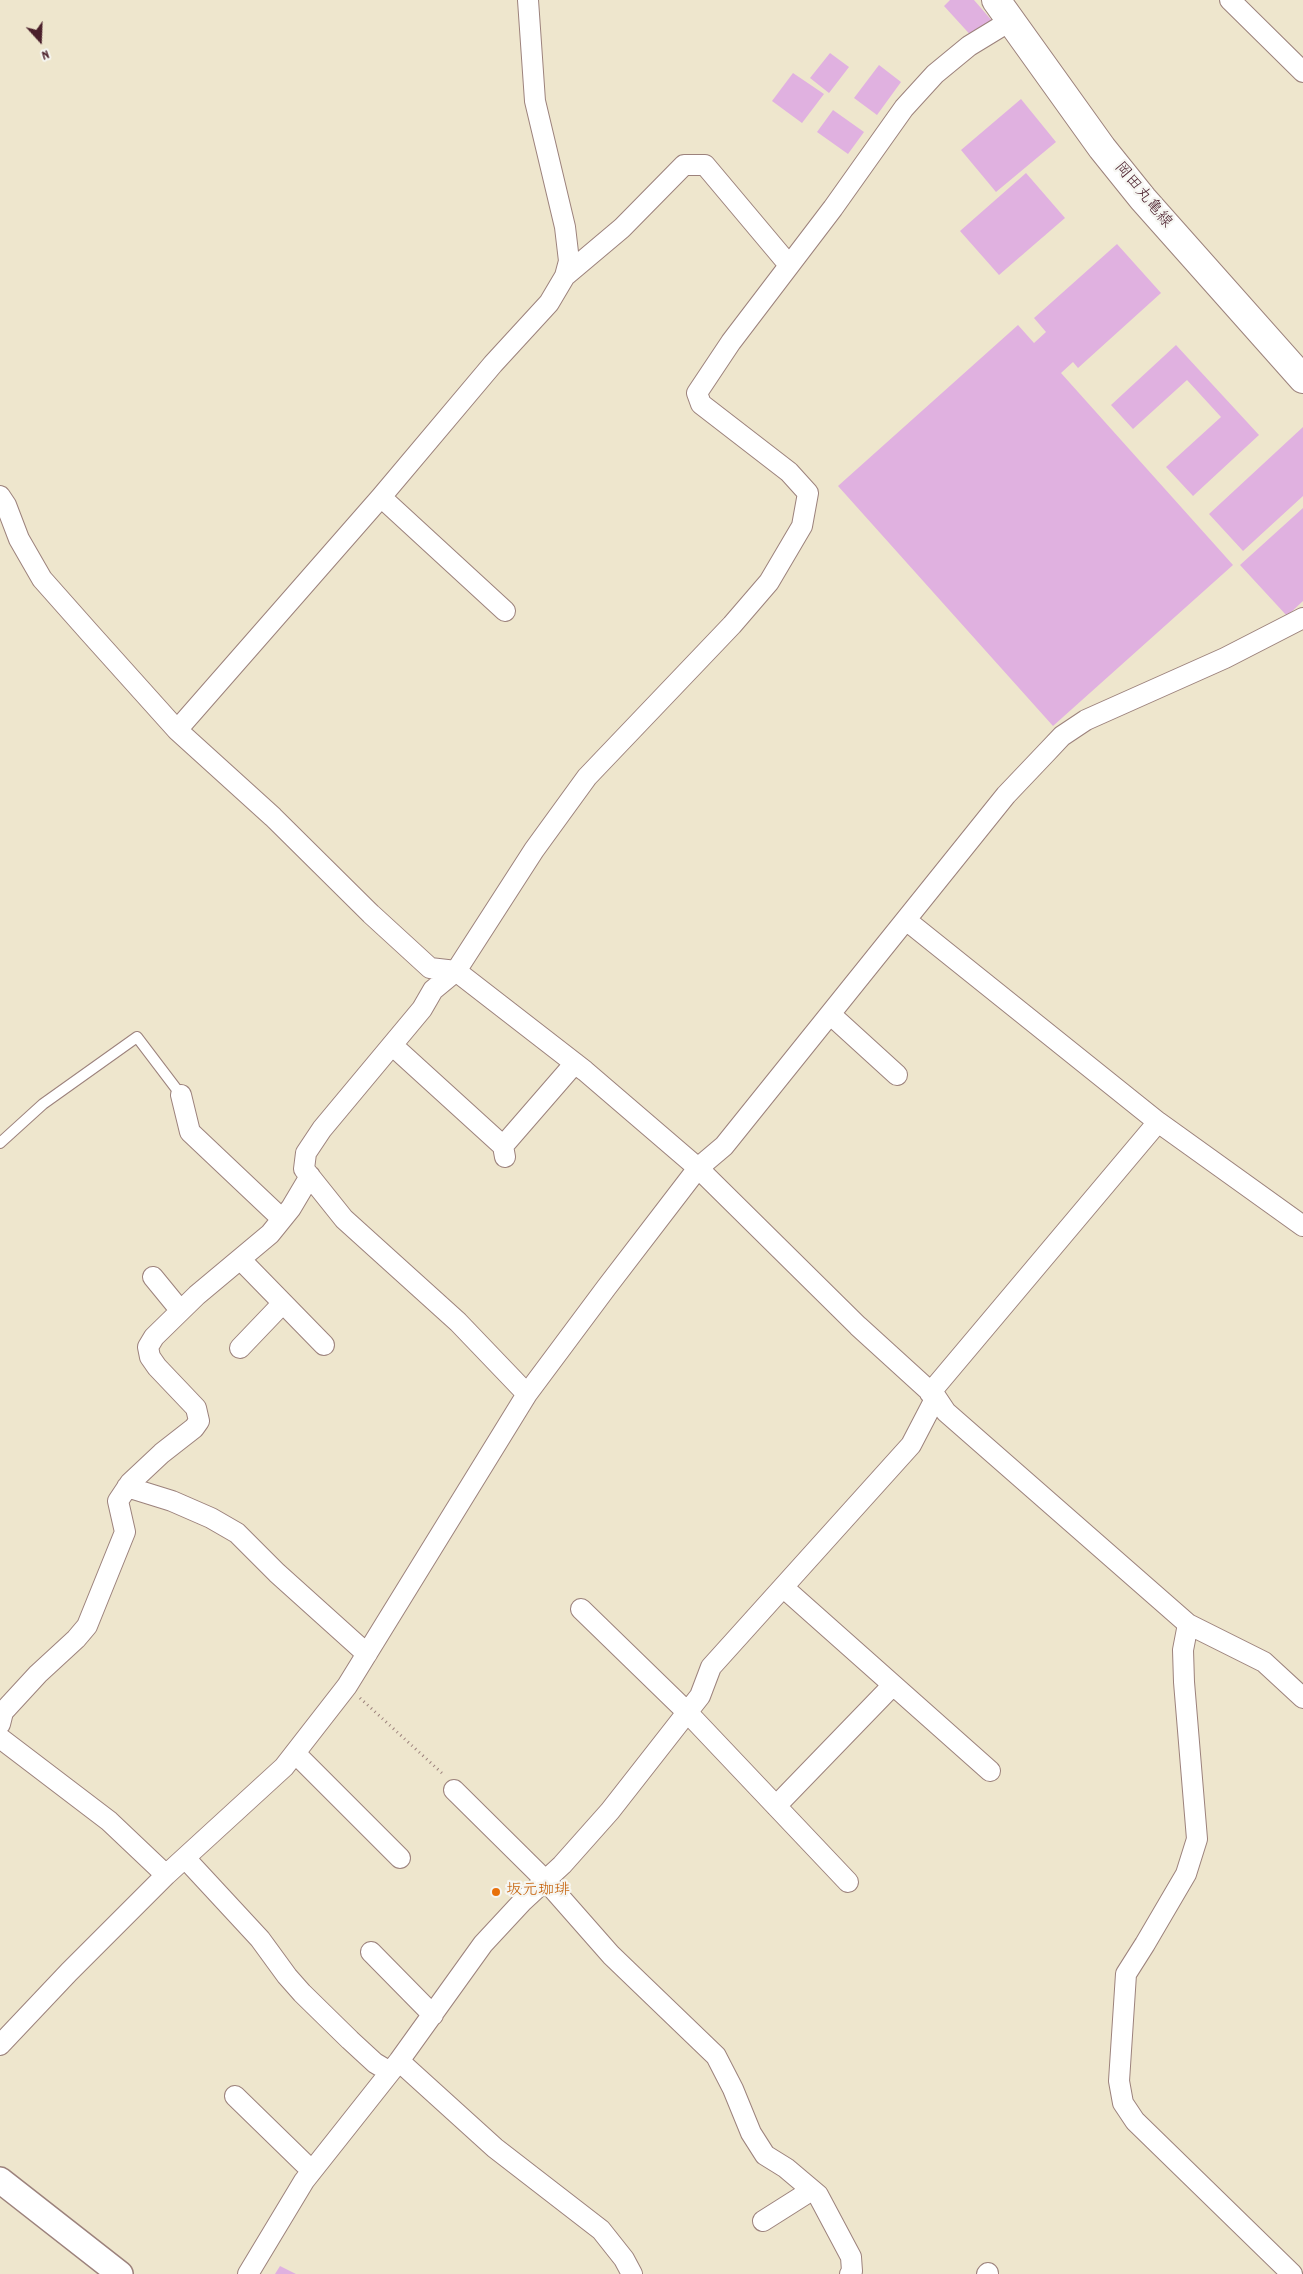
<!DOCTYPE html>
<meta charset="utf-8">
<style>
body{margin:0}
#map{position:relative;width:1303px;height:2274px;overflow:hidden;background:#eee6cd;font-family:Dekko,sans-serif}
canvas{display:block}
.north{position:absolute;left:15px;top:15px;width:50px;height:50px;-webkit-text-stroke:4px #f6f6f2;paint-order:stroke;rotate:160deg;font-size:14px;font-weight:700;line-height:20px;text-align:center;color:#4a1f2b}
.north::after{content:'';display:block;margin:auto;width:18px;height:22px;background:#4a1f2b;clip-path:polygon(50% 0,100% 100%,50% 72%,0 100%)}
</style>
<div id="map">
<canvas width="1303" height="2274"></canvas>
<div class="north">N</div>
</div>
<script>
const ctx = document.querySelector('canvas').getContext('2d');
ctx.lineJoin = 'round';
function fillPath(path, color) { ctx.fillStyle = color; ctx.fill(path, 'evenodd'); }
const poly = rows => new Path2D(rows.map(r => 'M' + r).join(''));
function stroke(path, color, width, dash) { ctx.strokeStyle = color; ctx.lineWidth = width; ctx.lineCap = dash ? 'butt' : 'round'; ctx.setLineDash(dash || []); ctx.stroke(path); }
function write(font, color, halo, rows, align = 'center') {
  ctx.font = font + ' Dekko,"Klee One",sans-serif'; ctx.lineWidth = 4.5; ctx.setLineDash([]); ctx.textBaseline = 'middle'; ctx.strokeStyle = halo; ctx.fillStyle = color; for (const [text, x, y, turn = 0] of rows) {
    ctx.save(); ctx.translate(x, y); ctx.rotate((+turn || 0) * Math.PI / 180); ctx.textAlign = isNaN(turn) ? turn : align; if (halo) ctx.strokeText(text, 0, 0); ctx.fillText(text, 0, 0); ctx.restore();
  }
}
fillPath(poly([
 [950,0,974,0,994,23,975,40,944,6],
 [830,53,849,67,829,93,810,78],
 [879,65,901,82,877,115,854,98],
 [793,73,824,94,802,123,772,101],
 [1021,99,1056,142,996,192,961,150],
 [833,110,864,132,848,154,817,132],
 [1026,173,1065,218,999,275,960,231],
 [1117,244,1161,293,1078,368,1073,362,1061,373,1233,565,1053,726,838,486,1018,325,1034,343,1046,332,1034,318],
 [1176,345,1259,435,1193,496,1166,467,1221,417,1187,380,1133,429,1111,405],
 [1303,427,1303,496,1243,551,1209,514],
 [1303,508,1303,601,1287,616,1240,565],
 [280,2266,296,2274,275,2274]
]), '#e0b1e0');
const service = poly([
 [0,1143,43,1104,137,1037,181,1095]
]);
const minor = poly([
 [1230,0,1303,72],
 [565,276,622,228,684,165,705,165,789,265],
 [0,496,6,505,19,539,42,579,89,632,177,730,273,817,371,914,430,968,456,971,585,1071,698,1168,858,1326,936,1397,946,1412,1188,1624,1264,1662,1303,1698],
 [381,497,505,611],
 [177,730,381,497,493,364,549,303,565,276,569,261,565,227,535,101,528,0],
 [906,920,1158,1122,1303,1226],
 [830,1014,897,1075],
 [392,1045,503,1146],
 [181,1095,190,1132,282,1219],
 [505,1157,503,1146,575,1063],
 [240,1259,324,1345],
 [153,1277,180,1310],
 [240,1348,283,1303],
 [930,1393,1158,1122],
 [527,1394,458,1322,344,1219,304,1169,306,1153,322,1129,422,1009,433,990,456,971,534,850,587,777,732,625,769,582,802,526,808,493,789,472,701,404,697,393,731,342,833,208,904,108,935,74,969,46,1010,21],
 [127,1487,172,1501,211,1518,237,1533,277,1573,367,1654],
 [784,1588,990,1771],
 [581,1609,687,1712,848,1882],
 [1188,1624,1183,1650,1184,1682,1197,1839,1186,1874,1145,1944,1126,1974,1119,2081,1123,2103,1135,2121,1292,2274],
 [0,1724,3,1712,38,1674,76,1639,87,1626,125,1532,118,1501,130,1483,162,1453,194,1428,199,1421,196,1408,157,1367,150,1357,148,1347,154,1337,197,1295,270,1234,291,1208,310,1176],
 [0,1738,109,1821,166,1875],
 [295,1753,400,1858],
 [454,1790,545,1880,611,1955,716,2056,733,2089,751,2133,765,2155,786,2168,818,2195,851,2257,852,2271,850,2274],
 [776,1806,893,1685],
 [185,1858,260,1939,287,1976,302,1993,350,2040,375,2063,390,2072],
 [371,1952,433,2015],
 [0,2045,69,1972,166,1875,284,1767,347,1686,527,1394,606,1288,698,1168,724,1146,1006,795,1045,754,1062,736,1086,720,1225,658,1303,618],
 [399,2061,495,2148,601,2230,624,2259,632,2274],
 [235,2096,312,2171],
 [763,2221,812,2190],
 [248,2274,304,2181,399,2061,483,1944,522,1902,562,1865,610,1811,700,1696,711,1667,911,1445,936,1397],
 [987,2274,988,2273]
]);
const tertiary = poly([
 [0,2180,120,2274]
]);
const secondary = poly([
 [996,0,1102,148,1143,199,1303,379]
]);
stroke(service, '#9c827c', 12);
stroke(minor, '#9c827c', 22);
stroke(tertiary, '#9c827c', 28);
stroke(secondary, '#9c827c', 30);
stroke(poly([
 [360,1698,444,1775]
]), '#9c827c', 3, [1, 4]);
stroke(service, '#fff', 10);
stroke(minor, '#fff', 20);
stroke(tertiary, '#fff', 25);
stroke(secondary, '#fff', 28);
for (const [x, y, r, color] of [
 [496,1892,5,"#e8710a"]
]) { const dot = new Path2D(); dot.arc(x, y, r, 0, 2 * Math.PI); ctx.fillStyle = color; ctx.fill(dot); stroke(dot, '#f6f6f2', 2); }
write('16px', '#4a1f2b', '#f6f6f2', [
 ["岡田丸亀線",1142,196,50]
]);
write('16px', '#c56008', '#f6f6f2', [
 ["坂元珈琲",506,1892]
], 'left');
</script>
